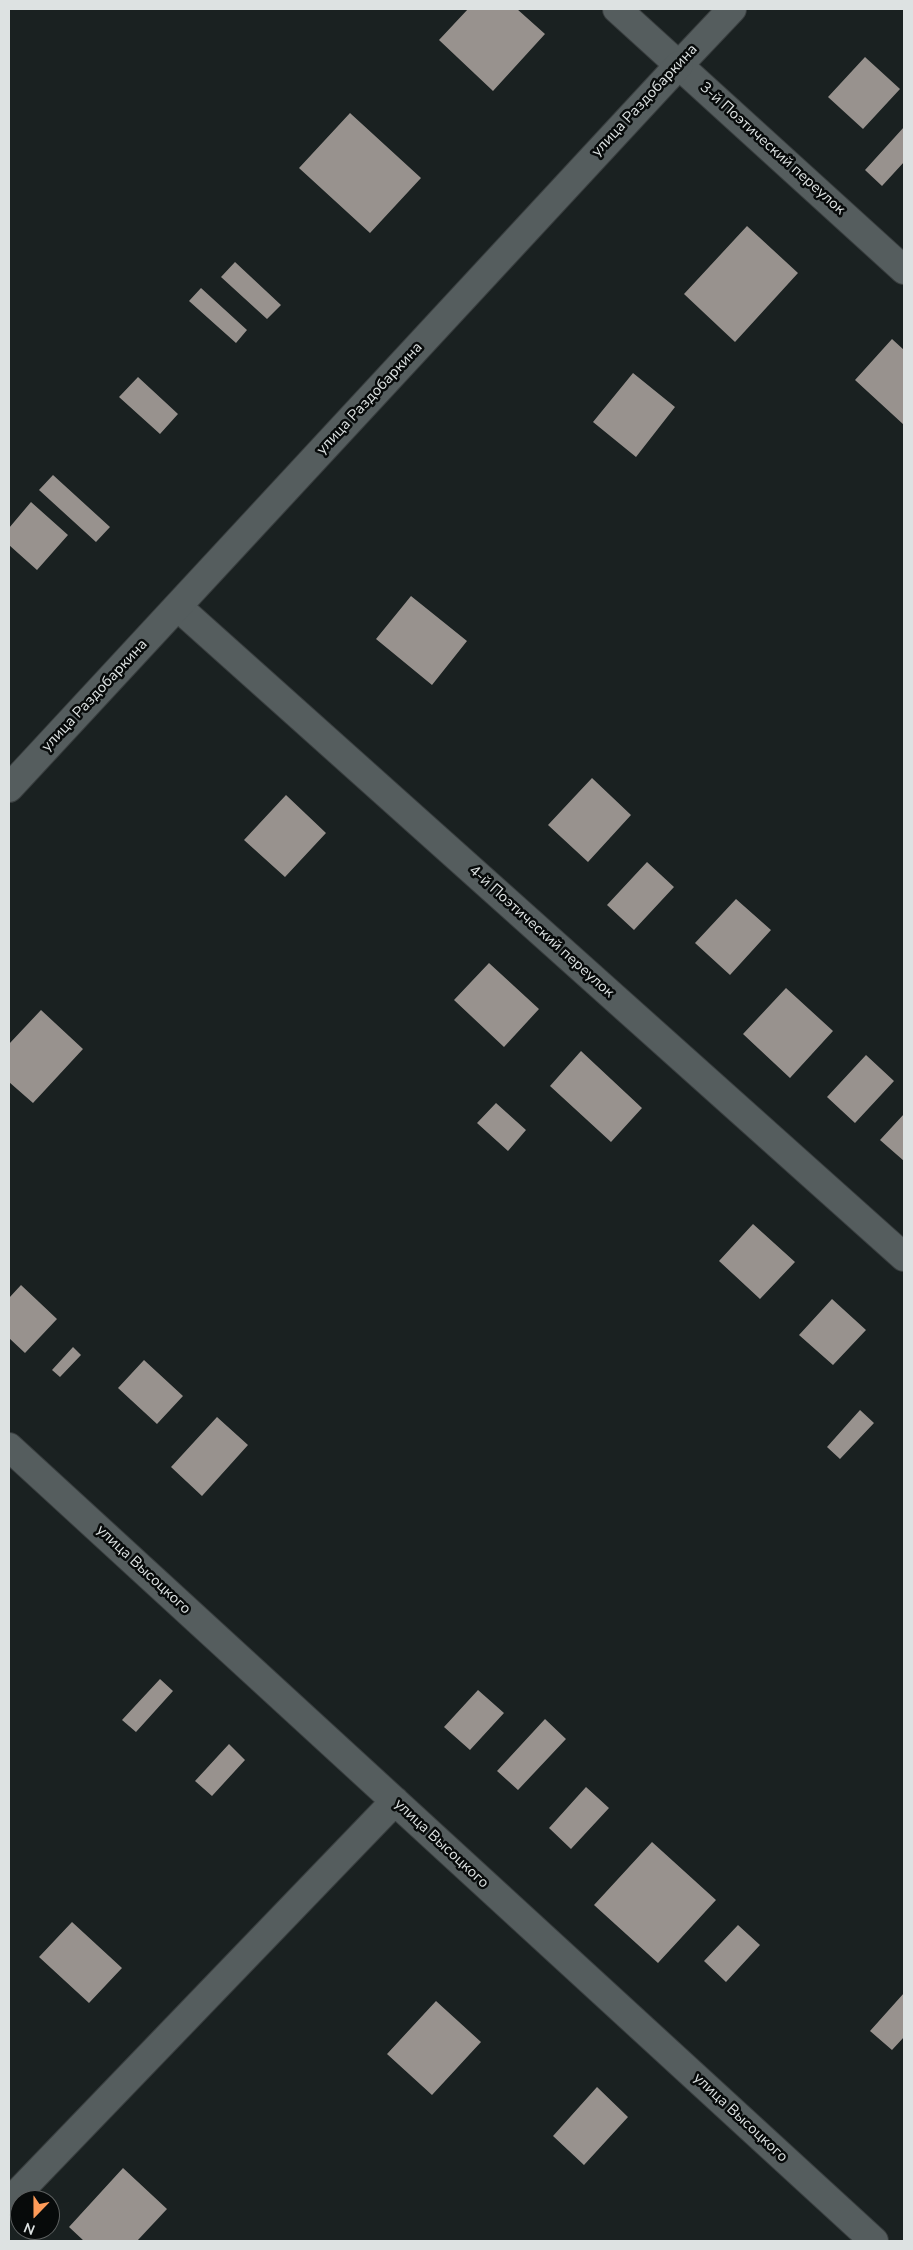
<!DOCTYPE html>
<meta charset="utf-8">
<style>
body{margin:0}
#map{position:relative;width:913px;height:2250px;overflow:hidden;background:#1a2121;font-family:"Nunito Sans",sans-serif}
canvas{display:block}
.frame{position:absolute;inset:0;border:10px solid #dde2e2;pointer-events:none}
.north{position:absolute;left:10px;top:2190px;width:50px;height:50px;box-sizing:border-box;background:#070a0a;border:1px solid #5d6060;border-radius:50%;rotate:202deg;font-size:14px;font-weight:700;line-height:20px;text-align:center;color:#dde2e2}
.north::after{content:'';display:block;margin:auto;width:18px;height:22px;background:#fe9b58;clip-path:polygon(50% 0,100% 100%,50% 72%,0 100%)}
</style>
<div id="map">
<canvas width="913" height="2250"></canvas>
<div class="frame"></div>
<div class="north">N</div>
</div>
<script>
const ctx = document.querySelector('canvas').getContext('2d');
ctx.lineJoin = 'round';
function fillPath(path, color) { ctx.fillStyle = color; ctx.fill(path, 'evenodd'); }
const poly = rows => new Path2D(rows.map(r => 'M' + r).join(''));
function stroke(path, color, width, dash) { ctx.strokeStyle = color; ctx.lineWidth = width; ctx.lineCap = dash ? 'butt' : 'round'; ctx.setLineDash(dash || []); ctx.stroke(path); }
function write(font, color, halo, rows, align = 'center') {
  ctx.font = font + ' "Nunito Sans",sans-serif'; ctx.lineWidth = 5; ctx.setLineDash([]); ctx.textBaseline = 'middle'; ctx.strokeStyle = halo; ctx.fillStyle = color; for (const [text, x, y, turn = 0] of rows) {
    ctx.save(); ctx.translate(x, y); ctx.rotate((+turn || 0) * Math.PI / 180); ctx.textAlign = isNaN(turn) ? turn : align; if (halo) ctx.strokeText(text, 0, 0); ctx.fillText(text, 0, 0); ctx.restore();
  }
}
fillPath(poly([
 [468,9,517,9,545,34,493,91,439,40],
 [865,57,900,89,863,129,828,97],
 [350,113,421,178,370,233,299,168],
 [904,127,904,162,882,186,865,170],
 [747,226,798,273,735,342,684,294],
 [235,262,281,305,267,319,221,277],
 [201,288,247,330,236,343,189,301],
 [892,339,904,350,904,425,855,380],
 [633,373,675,407,636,457,593,422],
 [138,377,178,414,160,434,119,397],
 [53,475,110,527,96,542,39,490],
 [31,502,68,535,37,570,9,545,9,528],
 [411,596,467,641,432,685,376,639],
 [592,778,631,815,588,862,548,825],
 [286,795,326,833,285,877,244,840],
 [647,862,674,887,634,930,607,905],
 [736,899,771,930,730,975,695,943],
 [489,963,539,1009,504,1047,454,1000],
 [786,988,833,1031,790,1078,743,1034],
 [41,1010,83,1049,33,1103,9,1082,9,1044],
 [581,1051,642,1108,611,1142,550,1086],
 [866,1055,894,1081,855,1123,827,1097],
 [496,1103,526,1130,508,1151,477,1123],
 [904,1114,904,1161,880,1140],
 [753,1224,795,1262,760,1299,719,1261],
 [21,1285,57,1319,25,1353,9,1338,9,1298],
 [832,1299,866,1330,833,1365,799,1335],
 [73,1347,81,1355,60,1377,52,1370],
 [144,1360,183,1396,157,1424,118,1388],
 [860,1410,874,1423,840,1459,827,1447],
 [217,1417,248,1445,202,1496,171,1467],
 [160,1679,173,1691,136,1732,122,1720],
 [478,1690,504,1713,470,1750,444,1727],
 [545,1719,566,1739,518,1790,497,1771],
 [229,1744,245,1760,212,1796,195,1781],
 [586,1787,609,1808,571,1849,549,1828],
 [652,1842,716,1900,658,1963,594,1905],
 [72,1922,122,1968,89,2003,39,1957],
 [738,1925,760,1945,726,1982,704,1961],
 [904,1993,904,2037,892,2050,870,2031],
 [436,2001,481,2042,432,2095,387,2054],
 [597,2087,628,2117,584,2165,553,2136],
 [123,2168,167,2209,137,2241,84,2241,69,2227]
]), '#98928e');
const minor = poly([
 [617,9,904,270],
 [679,65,732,9],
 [178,607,904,1257],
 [9,1447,874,2241],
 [9,2202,395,1801]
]);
const tertiary = poly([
 [9,788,679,65]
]);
stroke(minor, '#393e3f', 30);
stroke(tertiary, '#393e3f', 30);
stroke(minor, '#555d5e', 28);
stroke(tertiary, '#555d5e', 28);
write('15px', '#dde2e2', '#070a0a', [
 ["улица Раздобаркина",645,101,-47],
 ["3-й Поэтический переулок",772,149,42],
 ["улица Раздобаркина",370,399,-47],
 ["улица Раздобаркина",95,696,-47],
 ["4-й Поэтический переулок",541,932,42],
 ["улица Высоцкого",143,1570,43],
 ["улица Высоцкого",441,1844,43],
 ["улица Высоцкого",740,2118,43]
]);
</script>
